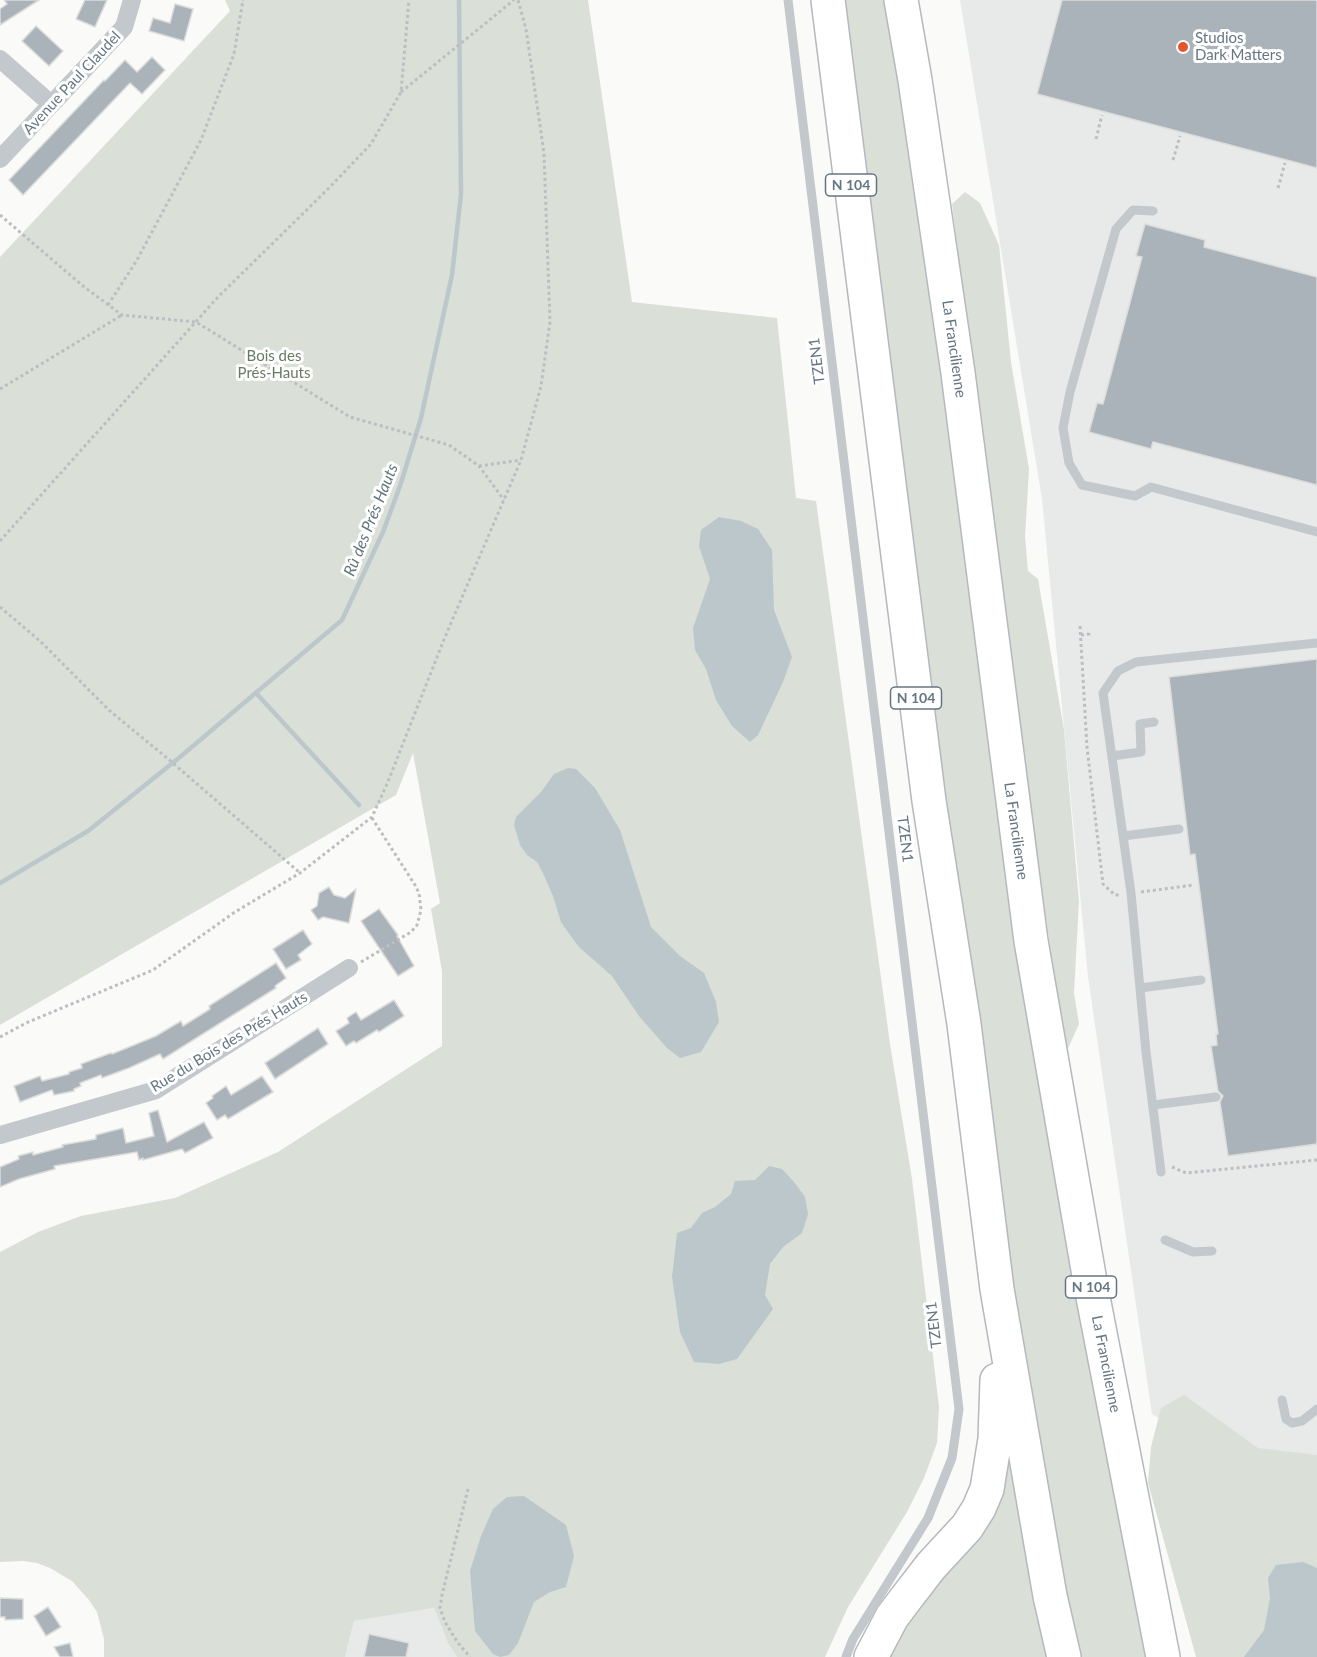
<!DOCTYPE html>
<meta charset="utf-8">
<style>
body{margin:0}
canvas{display:block;background:#fafaf8}
</style>
<canvas width="1317" height="1657"></canvas>
<script>
const ctx = document.querySelector('canvas').getContext('2d');
ctx.lineJoin = 'round';
function fillPath(path, color) { ctx.fillStyle = color; ctx.fill(path, 'evenodd'); }
const poly = rows => new Path2D(rows.map(r => 'M' + r).join(''));
function stroke(path, color, width, dash) { ctx.strokeStyle = color; ctx.lineWidth = width; ctx.lineCap = dash ? 'butt' : 'round'; ctx.setLineDash(dash || []); ctx.stroke(path); }
function write(font, color, halo, rows, align = 'center') {
  ctx.font = font + ' Lato,sans-serif'; ctx.lineWidth = 6; ctx.setLineDash([]); ctx.textBaseline = 'middle'; ctx.strokeStyle = halo; ctx.fillStyle = color; for (const [text, x, y, turn = 0] of rows) {
    ctx.save(); ctx.translate(x, y); ctx.rotate((+turn || 0) * Math.PI / 180); ctx.textAlign = isNaN(turn) ? turn : align; if (halo) ctx.strokeText(text, 0, 0); ctx.fillText(text, 0, 0); ctx.restore();
  }
}
fillPath(poly([
 [960,0,1317,0,1317,1485,1242,1472,1152,1414,1088,977,1042,499],
 [434,1608,448,1643,457,1657,345,1657,354,1621]
]), '#e8e9e9');
fillPath(poly([
 [225,0,588,0,632,302,777,318,796,498,816,501,890,1044,912,1179,939,1407,937,1443,924,1478,907,1512,848,1607,825,1657,457,1657,448,1643,434,1608,354,1621,345,1657,104,1657,104,1639,97,1612,89,1600,72,1581,50,1568,37,1563,23,1561,0,1562,0,1252,38,1232,81,1216,175,1198,278,1152,442,1046,442,971,431,909,440,903,413,753,396,795,0,1025,0,257,230,11],
 [840,0,888,0,1152,1657,1075,1657,1002,1240],
 [965,192,980,203,999,245,1011,362,1029,469,1025,537,1028,571,1038,579,1064,730,1079,901,1074,993,1079,1024,1065,1055,984,469,952,204],
 [1184,1395,1258,1448,1317,1455,1317,1657,1196,1657,1148,1483,1151,1447,1161,1408],
 [1004,1432,1054,1657,881,1657]
]), '#dadfd7');
fillPath(poly([
 [719,517,741,521,758,529,772,550,774,610,792,657,783,682,758,735,750,742,732,726,716,700,706,669,695,650,693,628,710,579,699,546,701,530],
 [568,768,576,769,595,788,620,830,651,927,680,956,704,973,716,1002,719,1022,701,1052,680,1058,667,1048,639,1016,612,976,579,947,570,935,561,922,553,896,542,871,537,862,527,855,520,845,514,825,516,817,541,792,554,774],
 [769,1166,782,1169,794,1182,805,1197,808,1214,802,1233,783,1247,770,1264,765,1295,773,1309,737,1359,719,1364,694,1362,680,1332,672,1277,677,1233,691,1228,702,1213,715,1207,731,1194,735,1181,755,1180],
 [524,1496,566,1525,574,1556,566,1587,550,1592,534,1602,518,1643,509,1655,500,1657,493,1654,475,1631,470,1571,481,1536,493,1509,507,1497],
 [1303,1562,1317,1568,1317,1657,1244,1657,1264,1630,1270,1598,1268,1578,1276,1565]
]), '#bbc7cb');
stroke(poly([
 [256,693,359,805],
 [0,883,88,831,180,757,342,620,383,532,400,486,421,418,452,275,461,194,459,0]
]), '#bbc7cb', 4.5);
const building = poly([
 [4,0,39,0,0,25,0,9,7,4,4,0],
 [85,0,107,0,95,27,76,19,85,0],
 [1062,0,1317,0,1317,168,1037,94,1062,0],
 [175,4,193,9,184,41,149,31,153,18,170,23,175,4],
 [36,26,63,51,49,66,22,41,36,26],
 [152,57,165,70,142,94,130,83,23,195,9,180,104,80,105,81,125,60,137,72,152,57],
 [1145,224,1205,240,1204,247,1317,277,1317,485,1153,442,1151,449,1089,432,1097,403,1103,404,1142,257,1136,256,1145,224],
 [1317,659,1317,1144,1228,1156,1220,1102,1223,1096,1218,1091,1211,1046,1217,1045,1216,1034,1218,1034,1195,854,1190,855,1169,677,1317,659],
 [329,887,334,895,345,898,356,889,349,923,323,917,318,920,311,910,317,906,319,893,329,887],
 [379,909,398,935,397,936,414,966,398,976,361,921,379,909],
 [303,930,312,944,298,955,301,960,286,969,273,949,303,930],
 [276,963,286,978,275,986,276,988,163,1059,160,1054,129,1068,102,1078,101,1075,80,1083,81,1086,74,1089,74,1091,54,1095,52,1090,20,1102,14,1086,40,1076,42,1081,69,1074,69,1072,82,1068,81,1064,111,1053,112,1054,156,1036,181,1021,183,1026,210,1009,209,1006,276,963],
 [394,1000,404,1016,379,1032,377,1030,356,1043,354,1041,346,1046,336,1031,349,1023,347,1018,356,1012,361,1020,394,1000],
 [318,1028,328,1044,275,1079,265,1063,318,1028],
 [262,1076,273,1092,228,1119,225,1115,217,1120,206,1103,213,1098,212,1096,226,1086,231,1095,262,1076],
 [158,1110,167,1142,204,1122,213,1138,185,1153,182,1149,143,1160,143,1158,139,1160,137,1152,54,1166,55,1169,19,1179,0,1187,0,1167,19,1159,18,1156,33,1152,33,1155,63,1147,62,1145,96,1139,96,1135,123,1128,126,1143,154,1136,149,1113,158,1110],
 [0,1598,23,1599,23,1619,5,1620,5,1617,0,1617,0,1598],
 [48,1607,61,1627,46,1636,34,1616,48,1607],
 [369,1634,409,1643,406,1657,364,1657,369,1634],
 [70,1643,73,1657,60,1657,54,1647,70,1643]
]);
fillPath(building, '#aab3b9');
stroke(building, '#dcdcda', 1.5);
const highway = poly([
 [828,0,929,801,964,1024,997,1289,1050,1596,1064,1657],
 [901,0,915,80,958,373,1031,941,1091,1287,1163,1657],
 [871,1657,892,1617,904,1601,931,1566,967,1527,979,1508,987,1489,995,1439,997,1380]
]);
stroke(highway, '#b4b9bd', 36);
stroke(poly([
 [401,92,514,0],
 [1096,139,1102,115],
 [1173,160,1180,136],
 [1278,188,1285,163],
 [0,215,83,286,122,315,196,322,350,417,449,445,479,466,504,500],
 [108,305,137,260,201,140,234,54,243,0],
 [0,389,122,315],
 [479,466,521,460],
 [0,541,218,297,327,190,371,144,401,92,409,0],
 [0,607,40,641,110,711,167,758,299,872],
 [1080,626,1087,747,1103,884,1115,895,1120,895],
 [1081,635,1089,634,1089,631],
 [1141,892,1194,885],
 [361,962,411,932,417,925,421,910,419,893,415,885,372,818],
 [0,1037,26,1023,153,970,235,912,300,873,372,817,387,784,445,637,521,460,541,386,550,322,544,153,526,29,518,0],
 [1172,1167,1186,1173,1317,1160],
 [468,1489,442,1595,440,1608,445,1622,458,1643,470,1657]
]), '#bbbfc2', 3, [3, 3]);
stroke(poly([
 [788,0,959,1409,952,1458,928,1518,853,1639,846,1657],
 [1153,211,1133,210,1116,229,1070,392,1063,428,1069,463,1082,485,1135,496,1151,487,1317,532],
 [1112,756,1141,752,1140,724,1154,722],
 [1123,836,1179,829],
 [1140,988,1201,980],
 [1153,1105,1216,1097],
 [1161,1172,1146,1052,1131,893,1103,693,1118,671,1136,662,1317,643],
 [1165,1240,1193,1252,1212,1251],
 [1282,1400,1286,1419,1292,1423,1302,1421,1317,1409]
]), '#c3c8cc', 9);
stroke(poly([
 [0,59,51,104],
 [0,159,124,27,132,0],
 [0,1135,156,1090,349,968]
]), '#c3c8cc', 18);
stroke(highway, '#fff', 33);
for (const [x, y, r, color] of [
 [1183,47,6,"#e4572e"]
]) { const dot = new Path2D(); dot.arc(x, y, r, 0, 2 * Math.PI); ctx.fillStyle = color; ctx.fill(dot); stroke(dot, '#fff', 2); }
for (const [x, y, w] of [
 [851,185,51],
 [916,698,51],
 [1091,1287,51]
]) { const box = new Path2D(); box.roundRect(x - w / 2, y - 11, w, 22, 4.5); ctx.fillStyle = '#fff'; ctx.fill(box); stroke(box, '#657683', 1.5); }
write('bold 14px', '#657683', null, [
 ["N 104",851,185],
 ["N 104",916,698],
 ["N 104",1091,1287]
]);
write('15px', '#657683', '#fff', [
 ["Studios",1195,38],
 ["Dark Matters",1195,55]
], 'left');
write('15px', '#657683', '#fff', [
 ["Avenue Paul Claudel",72,83,-47],
 ["La Francilienne",954,349,82],
 ["TZEN1",817,361,-97],
 ["La Francilienne",1016,831,82],
 ["TZEN1",905,839,83],
 ["Rue du Bois des Prés Hauts",229,1042,-31],
 ["TZEN1",934,1325,-97],
 ["La Francilienne",1106,1364,79]
]);
write('15px', '#687a64', '#fff', [
 ["Bois des",274,356],
 ["Prés-Hauts",274,373]
]);
write('italic 16px', '#60757c', '#fff', [
 ["Rû des Prés Hauts",371,520,-68]
]);
</script>
